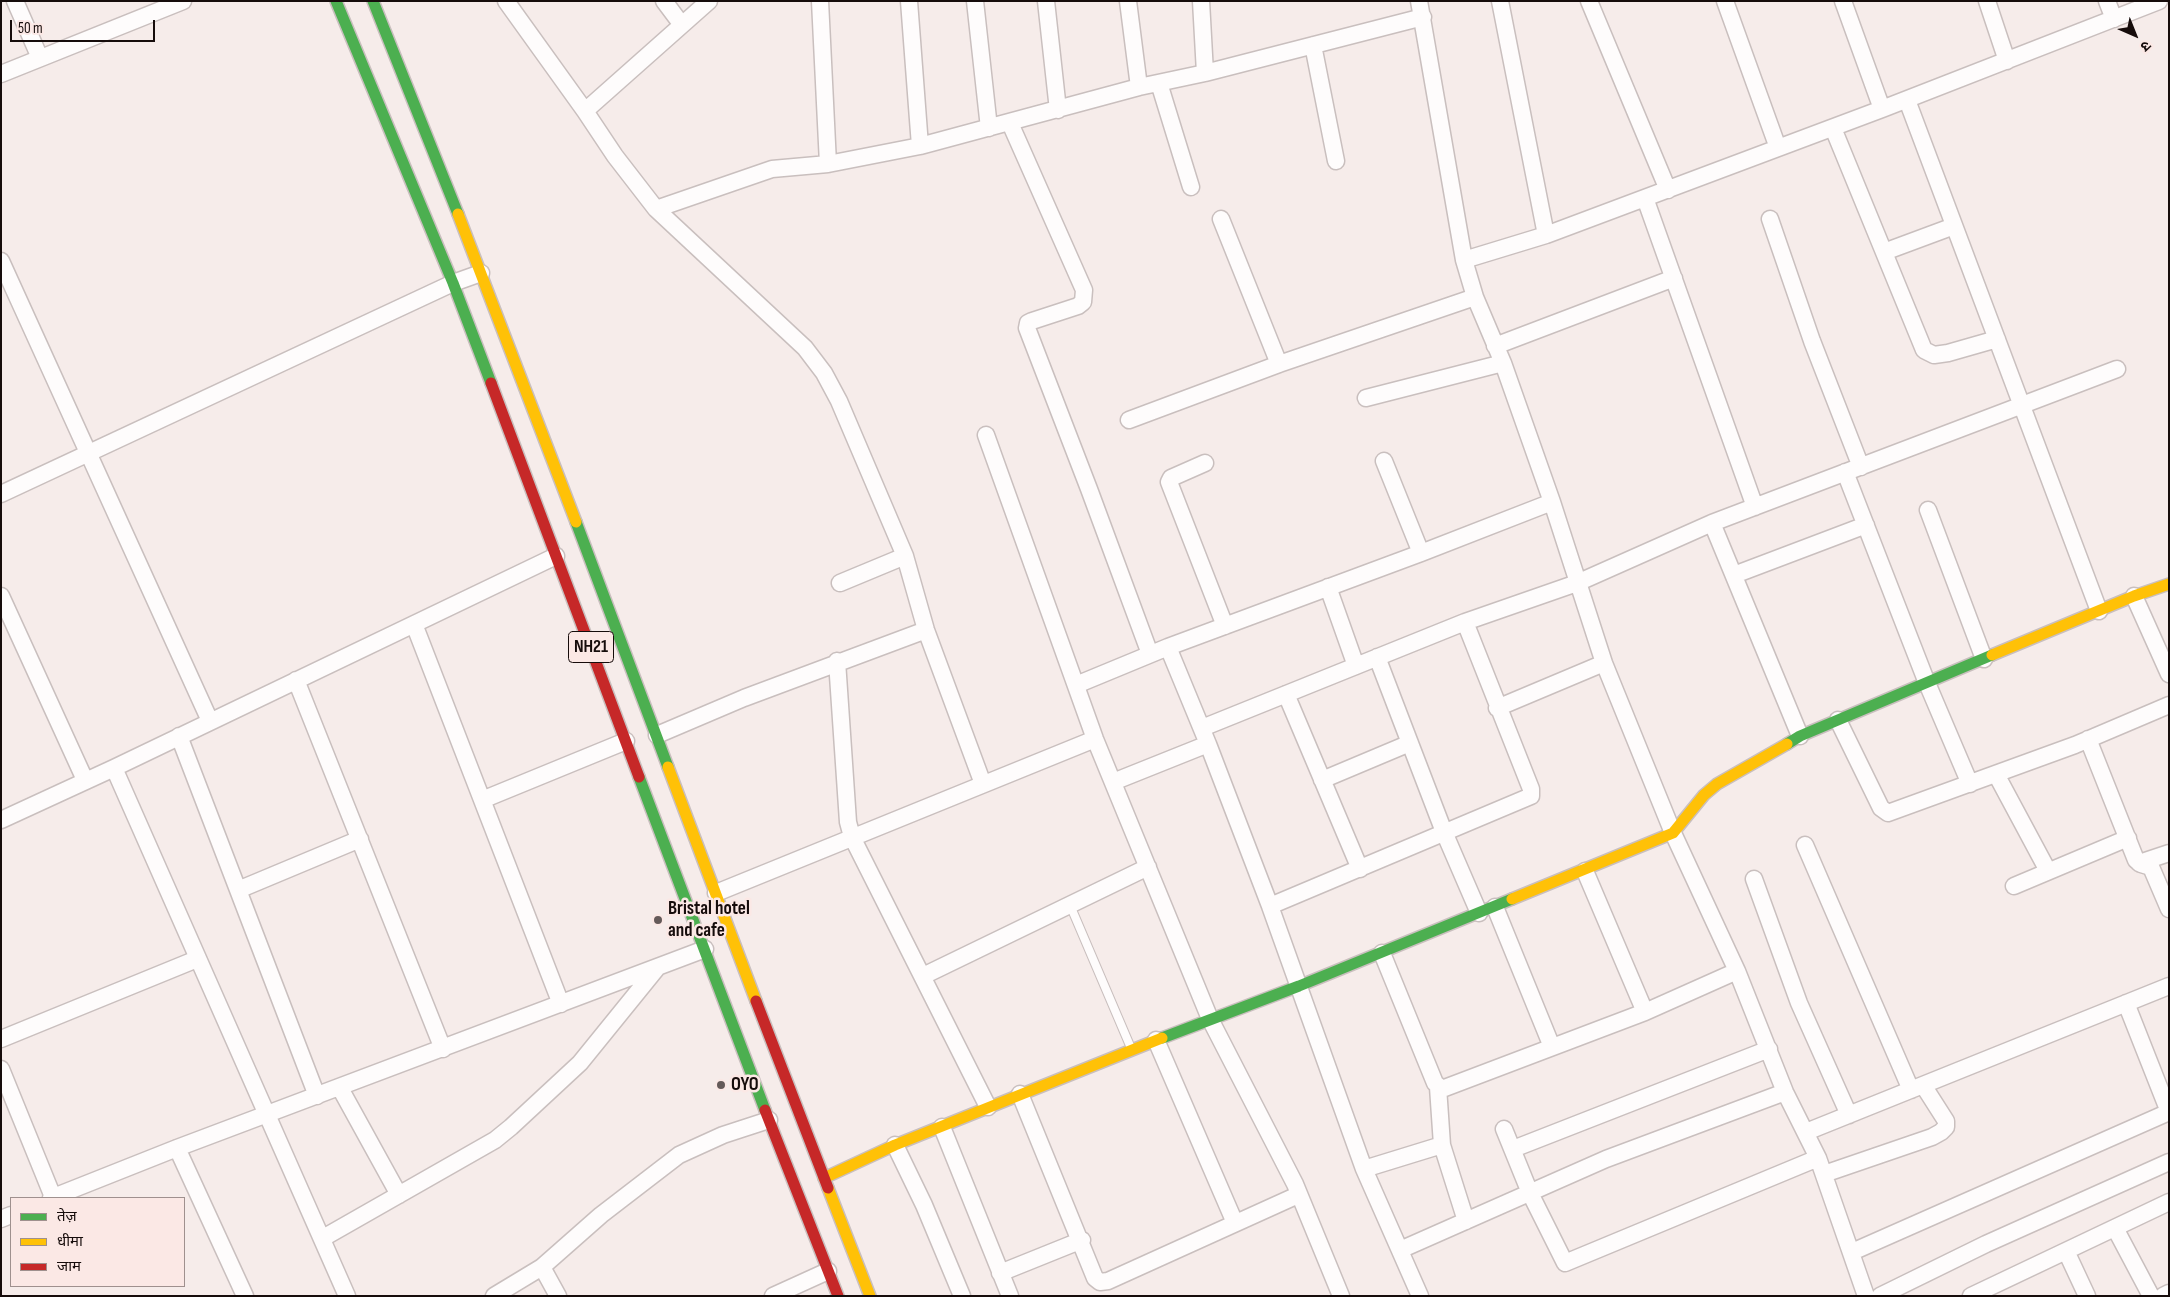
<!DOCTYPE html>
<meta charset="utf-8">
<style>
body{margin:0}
#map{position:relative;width:2170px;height:1297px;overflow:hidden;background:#f6ecea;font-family:"Sofia Sans Condensed","Noto Sans Devanagari",sans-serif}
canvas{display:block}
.frame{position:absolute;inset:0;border:2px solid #160c0b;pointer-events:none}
.legend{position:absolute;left:10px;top:1197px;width:175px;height:90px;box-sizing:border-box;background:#fbe8e5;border:1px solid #9f908e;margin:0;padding:6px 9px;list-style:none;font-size:15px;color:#160c0b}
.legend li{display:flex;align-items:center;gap:10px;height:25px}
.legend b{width:25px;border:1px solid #9f908e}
.north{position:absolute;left:2110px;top:10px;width:50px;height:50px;-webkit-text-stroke:4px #fbe8e5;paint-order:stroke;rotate:136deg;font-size:14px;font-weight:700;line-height:20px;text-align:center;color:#160c0b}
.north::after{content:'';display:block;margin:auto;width:18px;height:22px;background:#160c0b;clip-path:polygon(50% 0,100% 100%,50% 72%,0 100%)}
.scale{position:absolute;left:10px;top:20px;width:145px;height:22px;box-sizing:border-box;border:2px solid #160c0b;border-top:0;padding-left:6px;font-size:15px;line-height:18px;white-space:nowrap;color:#160c0b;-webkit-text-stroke:4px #fbe8e5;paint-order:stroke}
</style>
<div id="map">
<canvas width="2170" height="1297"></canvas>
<div class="frame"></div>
<ul class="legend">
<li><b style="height:6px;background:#4caf50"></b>तेज़</li>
<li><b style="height:6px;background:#ffc107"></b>धीमा</li>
<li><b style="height:6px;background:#c62828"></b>जाम</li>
</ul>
<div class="north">उ</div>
<div class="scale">50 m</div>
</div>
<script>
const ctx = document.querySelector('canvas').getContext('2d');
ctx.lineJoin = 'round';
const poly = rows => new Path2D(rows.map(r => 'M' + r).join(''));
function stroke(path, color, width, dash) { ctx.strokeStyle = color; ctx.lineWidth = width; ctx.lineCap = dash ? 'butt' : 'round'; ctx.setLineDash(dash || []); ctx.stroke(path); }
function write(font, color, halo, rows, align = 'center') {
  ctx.font = font + ' "Sofia Sans Condensed",sans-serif'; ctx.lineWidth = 5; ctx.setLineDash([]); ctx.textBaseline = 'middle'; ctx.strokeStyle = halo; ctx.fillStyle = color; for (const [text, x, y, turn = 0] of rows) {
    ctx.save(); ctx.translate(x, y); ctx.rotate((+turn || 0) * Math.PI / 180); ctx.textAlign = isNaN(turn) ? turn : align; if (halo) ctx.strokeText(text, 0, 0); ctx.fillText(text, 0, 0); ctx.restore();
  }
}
const lane = poly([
 [1070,905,1131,1048]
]);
const street = poly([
 [15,1,40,58],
 [506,1,585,111,615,156,656,209,805,348,824,373,839,401,905,556,926,630,983,784],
 [664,1,682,25],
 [820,1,828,164],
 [909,1,920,146],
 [975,1,989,128],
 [1046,1,1058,110],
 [1128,1,1139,87],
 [1201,1,1205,73],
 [1419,1,1464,260,1475,297,1503,363,1552,502,1604,663,1673,833,1737,971,1785,1092,1818,1158,1866,1296],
 [1500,1,1546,235],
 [1589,1,1668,190],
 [1725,1,1778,148],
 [1843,1,1882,109],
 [1987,1,2007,61],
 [2107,1,2114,19],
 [1313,45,1336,161],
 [1,74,183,1],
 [1159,83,1191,187],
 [1907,100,2099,611],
 [585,111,709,1],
 [1010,123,1084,290,1083,302,1078,306,1032,321,1028,323,1027,328,1089,489,1150,654],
 [1833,128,1924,350,1934,355,1948,353,1997,339],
 [1645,198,1755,507],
 [656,209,772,169,828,164,920,146,1139,87,1205,73,1423,17],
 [1221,219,1279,364],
 [1770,219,1812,341,1861,467],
 [1884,252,1954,226],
 [1464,260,1546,235,1882,109,2159,1],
 [1,261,210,721],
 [1495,346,1674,278],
 [1366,398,1503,363],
 [1129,420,1279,364,1475,297],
 [986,435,1095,739,1210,1019,1295,1184,1341,1296],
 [1384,461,1421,553],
 [1205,463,1171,478,1169,482,1225,626],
 [1845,472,1927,683,1970,784],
 [1,494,453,283,481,273],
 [1928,510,1984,659],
 [1712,523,1800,736],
 [1734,575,1866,525],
 [840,583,905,556],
 [1328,587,1356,666],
 [1,596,85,780],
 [2134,596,2169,674],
 [414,624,561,1004],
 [1168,647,1208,744,1270,906,1364,1169,1420,1296],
 [1377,657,1444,832,1479,913],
 [837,661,848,822,852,837,988,1107],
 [296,680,443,1049],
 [1076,685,1168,647,1421,553,1552,502],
 [1286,694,1360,869],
 [1497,708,1604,663],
 [1838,720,1881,808,1888,813,2075,745,2169,705],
 [1202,728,1465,622,1577,583,1712,523,2117,369],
 [657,735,744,698,926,630],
 [179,736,317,1096],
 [2088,739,2136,860,2141,864,2151,867,2169,909],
 [114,768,347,1296],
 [1996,774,2048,871],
 [1322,780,1410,743],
 [1113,782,1208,744],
 [482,800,626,741],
 [1,820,114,768,556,556],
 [1805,845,1911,1090],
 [2139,863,2169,853],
 [1585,871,1645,1012],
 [1754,879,1799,1003,1849,1115],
 [2014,886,2128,838],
 [238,890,360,839],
 [716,893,1095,739],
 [1270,906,1531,796,1531,789,1465,622],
 [1495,907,1552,1047],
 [1382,953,1435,1083,1442,1089,1645,1012,1737,971],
 [923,976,1148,867],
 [2126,1003,2169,1112],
 [1,1039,197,959],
 [1156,1040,1235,1223],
 [1,1069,53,1197],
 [1438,1087,1442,1145,1466,1221],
 [340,1088,399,1195],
 [1020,1094,1095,1278,1100,1282,1108,1281,1298,1195],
 [942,1127,1010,1296],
 [1504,1129,1530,1193,1565,1263,1818,1158],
 [1806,1132,2169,986],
 [895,1145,924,1205,962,1296],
 [177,1148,245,1296],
 [1513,1149,1769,1049],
 [1364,1169,1442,1145],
 [1824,1174,1932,1137,1941,1132,1946,1127,1946,1121,1923,1085],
 [51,1198,177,1148,705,949],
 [1,1219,11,1215],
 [2115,1228,2151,1296],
 [323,1238,495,1140,511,1127,580,1063,657,968],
 [1400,1250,1606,1159,1785,1092],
 [2066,1251,2087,1296],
 [1852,1252,2169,1112],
 [542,1267,558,1296],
 [1000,1273,1082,1240],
 [494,1296,542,1267,601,1215,679,1155,723,1135,769,1120],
 [773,1296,828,1271],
 [1880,1296,1986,1244,2169,1162],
 [1971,1296,2169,1202],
 [2163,1296,2169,1293]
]);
const fast = poly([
 [336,1,453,283,491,383],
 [373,1,458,214],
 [576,522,668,767],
 [1787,744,1800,736,1992,655],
 [639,777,765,1110],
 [1162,1038,1299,986,1512,899]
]);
const slow = poly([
 [458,214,576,522],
 [1992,655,2134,596,2169,584],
 [668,767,756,1001],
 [1512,899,1673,833,1704,795,1717,784,1787,744],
 [824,1178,895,1145,1162,1038],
 [828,1188,870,1296]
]);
const jam = poly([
 [491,383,639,777],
 [756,1001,828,1188],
 [765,1110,838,1296]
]);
stroke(lane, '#c9bfbe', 10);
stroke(street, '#c9bfbe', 19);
stroke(fast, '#c9bfbe', 14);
stroke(slow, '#c9bfbe', 14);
stroke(jam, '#c9bfbe', 14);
stroke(lane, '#fefcfc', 8);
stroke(street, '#fefcfc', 16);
stroke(fast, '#4caf50', 11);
stroke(slow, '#ffc107', 11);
stroke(jam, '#c62828', 11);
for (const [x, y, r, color] of [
 [658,920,5,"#645a59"],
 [721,1085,5,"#645a59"]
]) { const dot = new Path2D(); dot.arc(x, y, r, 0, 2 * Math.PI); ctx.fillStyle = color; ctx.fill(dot); stroke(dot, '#fbe8e5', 2); }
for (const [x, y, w] of [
 [591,647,45]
]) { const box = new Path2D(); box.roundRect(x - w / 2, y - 15.5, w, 31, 4); ctx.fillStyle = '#fbe8e5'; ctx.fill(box); stroke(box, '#160c0b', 1); }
write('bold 18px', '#160c0b', null, [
 ["NH21",591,647]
]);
write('bold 19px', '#160c0b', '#fbe8e5', [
 ["Bristal hotel",668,909],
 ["and cafe",668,931],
 ["OYO",731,1085]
], 'left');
</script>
